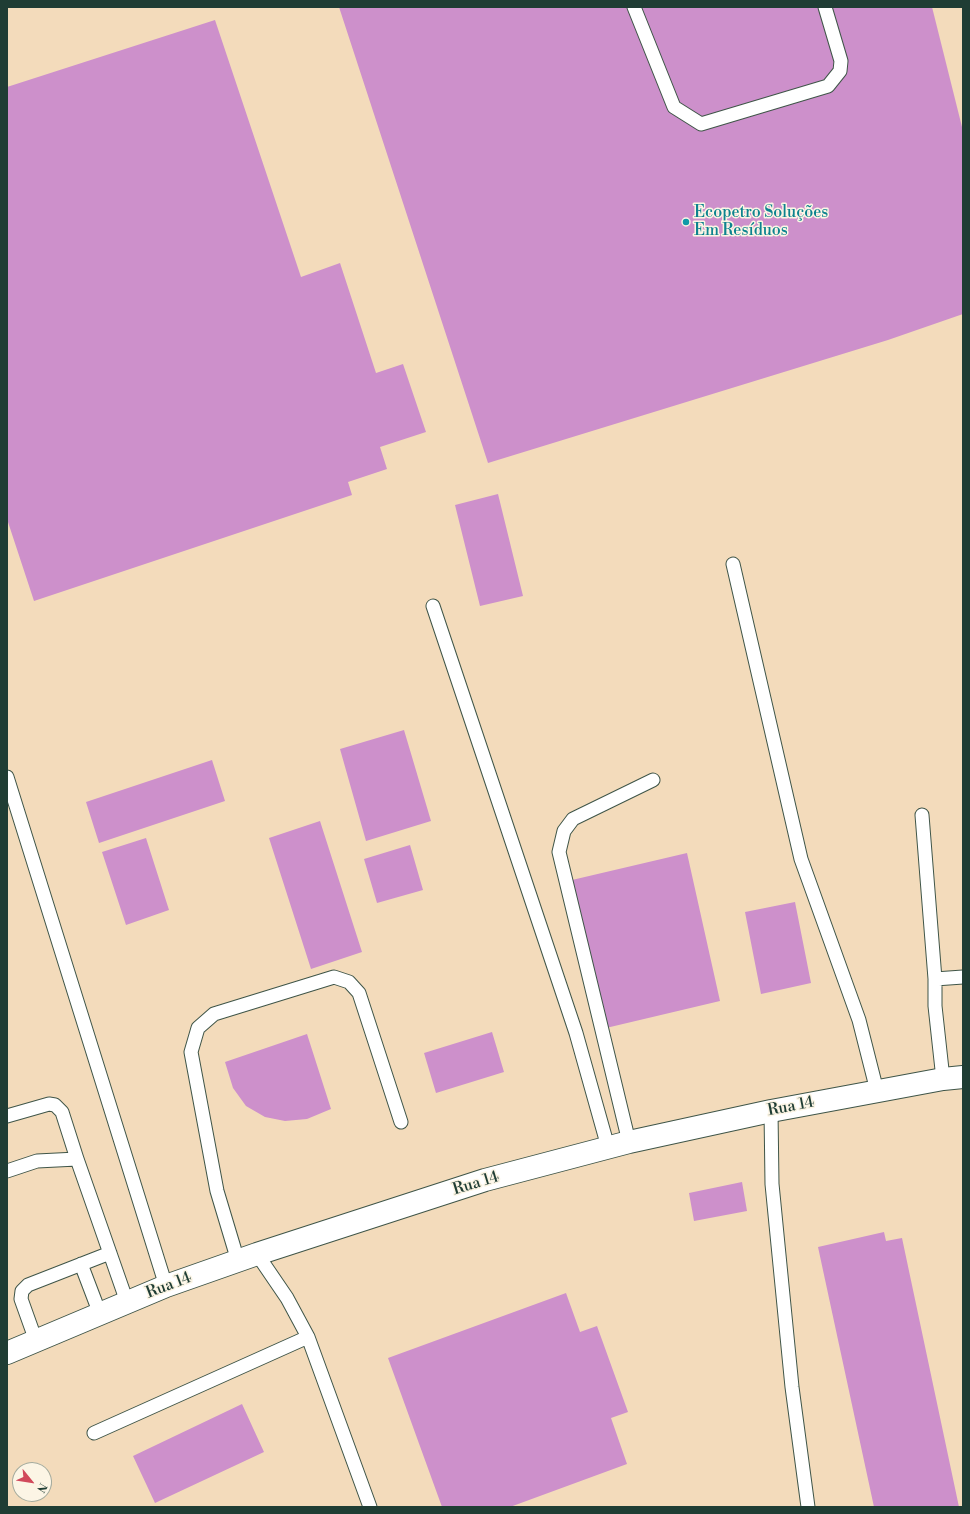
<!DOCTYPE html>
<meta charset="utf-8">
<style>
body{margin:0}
#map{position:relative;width:970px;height:1514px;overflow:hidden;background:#f3dbbb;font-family:"Libre Bodoni",serif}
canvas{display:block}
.frame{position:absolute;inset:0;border:8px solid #1f3d34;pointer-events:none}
.north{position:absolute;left:12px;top:1462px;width:40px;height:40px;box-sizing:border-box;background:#fcf5e5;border:1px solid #a4ab9e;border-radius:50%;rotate:120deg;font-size:11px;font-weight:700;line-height:16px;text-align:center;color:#1f3d34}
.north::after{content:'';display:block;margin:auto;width:14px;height:18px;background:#d1495b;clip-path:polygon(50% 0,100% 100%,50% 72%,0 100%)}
</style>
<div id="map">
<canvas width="970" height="1514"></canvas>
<div class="frame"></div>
<div class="north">N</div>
</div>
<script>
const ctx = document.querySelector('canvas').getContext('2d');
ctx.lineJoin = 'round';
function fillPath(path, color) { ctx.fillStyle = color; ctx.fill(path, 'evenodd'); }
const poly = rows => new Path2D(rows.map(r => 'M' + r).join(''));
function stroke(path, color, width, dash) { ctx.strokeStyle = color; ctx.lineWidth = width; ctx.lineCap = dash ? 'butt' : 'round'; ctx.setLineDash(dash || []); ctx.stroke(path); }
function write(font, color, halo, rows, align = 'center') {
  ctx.font = font + ' "Libre Bodoni",serif'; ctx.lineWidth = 3; ctx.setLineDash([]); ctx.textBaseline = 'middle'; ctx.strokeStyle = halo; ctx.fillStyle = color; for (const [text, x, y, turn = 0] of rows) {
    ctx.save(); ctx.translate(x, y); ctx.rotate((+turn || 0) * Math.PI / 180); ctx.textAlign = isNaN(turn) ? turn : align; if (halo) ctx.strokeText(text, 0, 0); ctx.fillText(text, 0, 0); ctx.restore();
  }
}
fillPath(poly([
 [339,7,932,7,963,131,963,314,888,340,488,463],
 [215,20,301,277,340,263,376,373,403,364,426,432,380,447,387,469,348,482,352,495,34,601,7,519,7,87],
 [498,494,523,596,480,606,455,505],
 [404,730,431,821,366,841,340,749],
 [212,760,225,801,99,843,86,802],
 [320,821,362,952,311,969,269,838],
 [146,838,169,910,126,925,102,852],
 [410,845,423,890,377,903,364,859],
 [687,853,720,1001,606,1028,572,880],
 [795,902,811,983,761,994,745,912],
 [492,1032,504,1072,436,1093,424,1053],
 [307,1034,331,1109,307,1119,285,1121,265,1117,246,1106,233,1088,225,1062],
 [742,1182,747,1211,694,1221,689,1193],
 [884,1232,886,1241,902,1238,959,1507,874,1507,818,1247],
 [566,1293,580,1332,597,1326,628,1412,611,1418,627,1464,510,1507,442,1507,388,1358],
 [242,1404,264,1452,155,1503,133,1456]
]), '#cd90cb');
const service = poly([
 [634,7,674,107,701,124,828,86,840,71,841,61,825,7],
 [733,564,801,859,859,1020,877,1091],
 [433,606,576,1033,608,1147],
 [7,777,166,1286],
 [922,815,935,979,935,1006,943,1079],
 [935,979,963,977],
 [771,1111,772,1184,792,1387,808,1507],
 [7,1116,49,1104,55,1105,62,1112,77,1159],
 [629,1142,559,852,564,831,573,819,653,780],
 [7,1171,37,1161,77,1159,127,1302],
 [257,1254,287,1298,308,1337,370,1507],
 [238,1261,217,1191,191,1052,198,1028,214,1014,334,977,349,982,359,993,401,1122],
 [81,1264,100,1314],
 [36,1341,21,1299,22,1291,28,1285,110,1253],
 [94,1433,308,1337]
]);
const minor = poly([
 [7,1353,166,1286,257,1254,485,1180,629,1142,771,1111,943,1079,963,1077]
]);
stroke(service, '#3f5548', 15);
stroke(minor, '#3f5548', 24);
stroke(service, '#fff', 13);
stroke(minor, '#fff', 22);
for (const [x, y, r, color] of [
 [686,222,4,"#0f9aa8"]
]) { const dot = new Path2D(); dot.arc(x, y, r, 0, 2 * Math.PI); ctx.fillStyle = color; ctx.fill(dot); stroke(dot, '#fcf5e5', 1.5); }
write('16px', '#0d838f', '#fcf5e5', [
 ["Ecopetro Soluções",694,213],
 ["Em Resíduos",694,231]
], 'left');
write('16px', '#1f3d34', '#fcf5e5', [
 ["Rua 14",791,1107,-11],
 ["Rua 14",476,1184,-17],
 ["Rua 14",169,1286,-21]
]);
</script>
